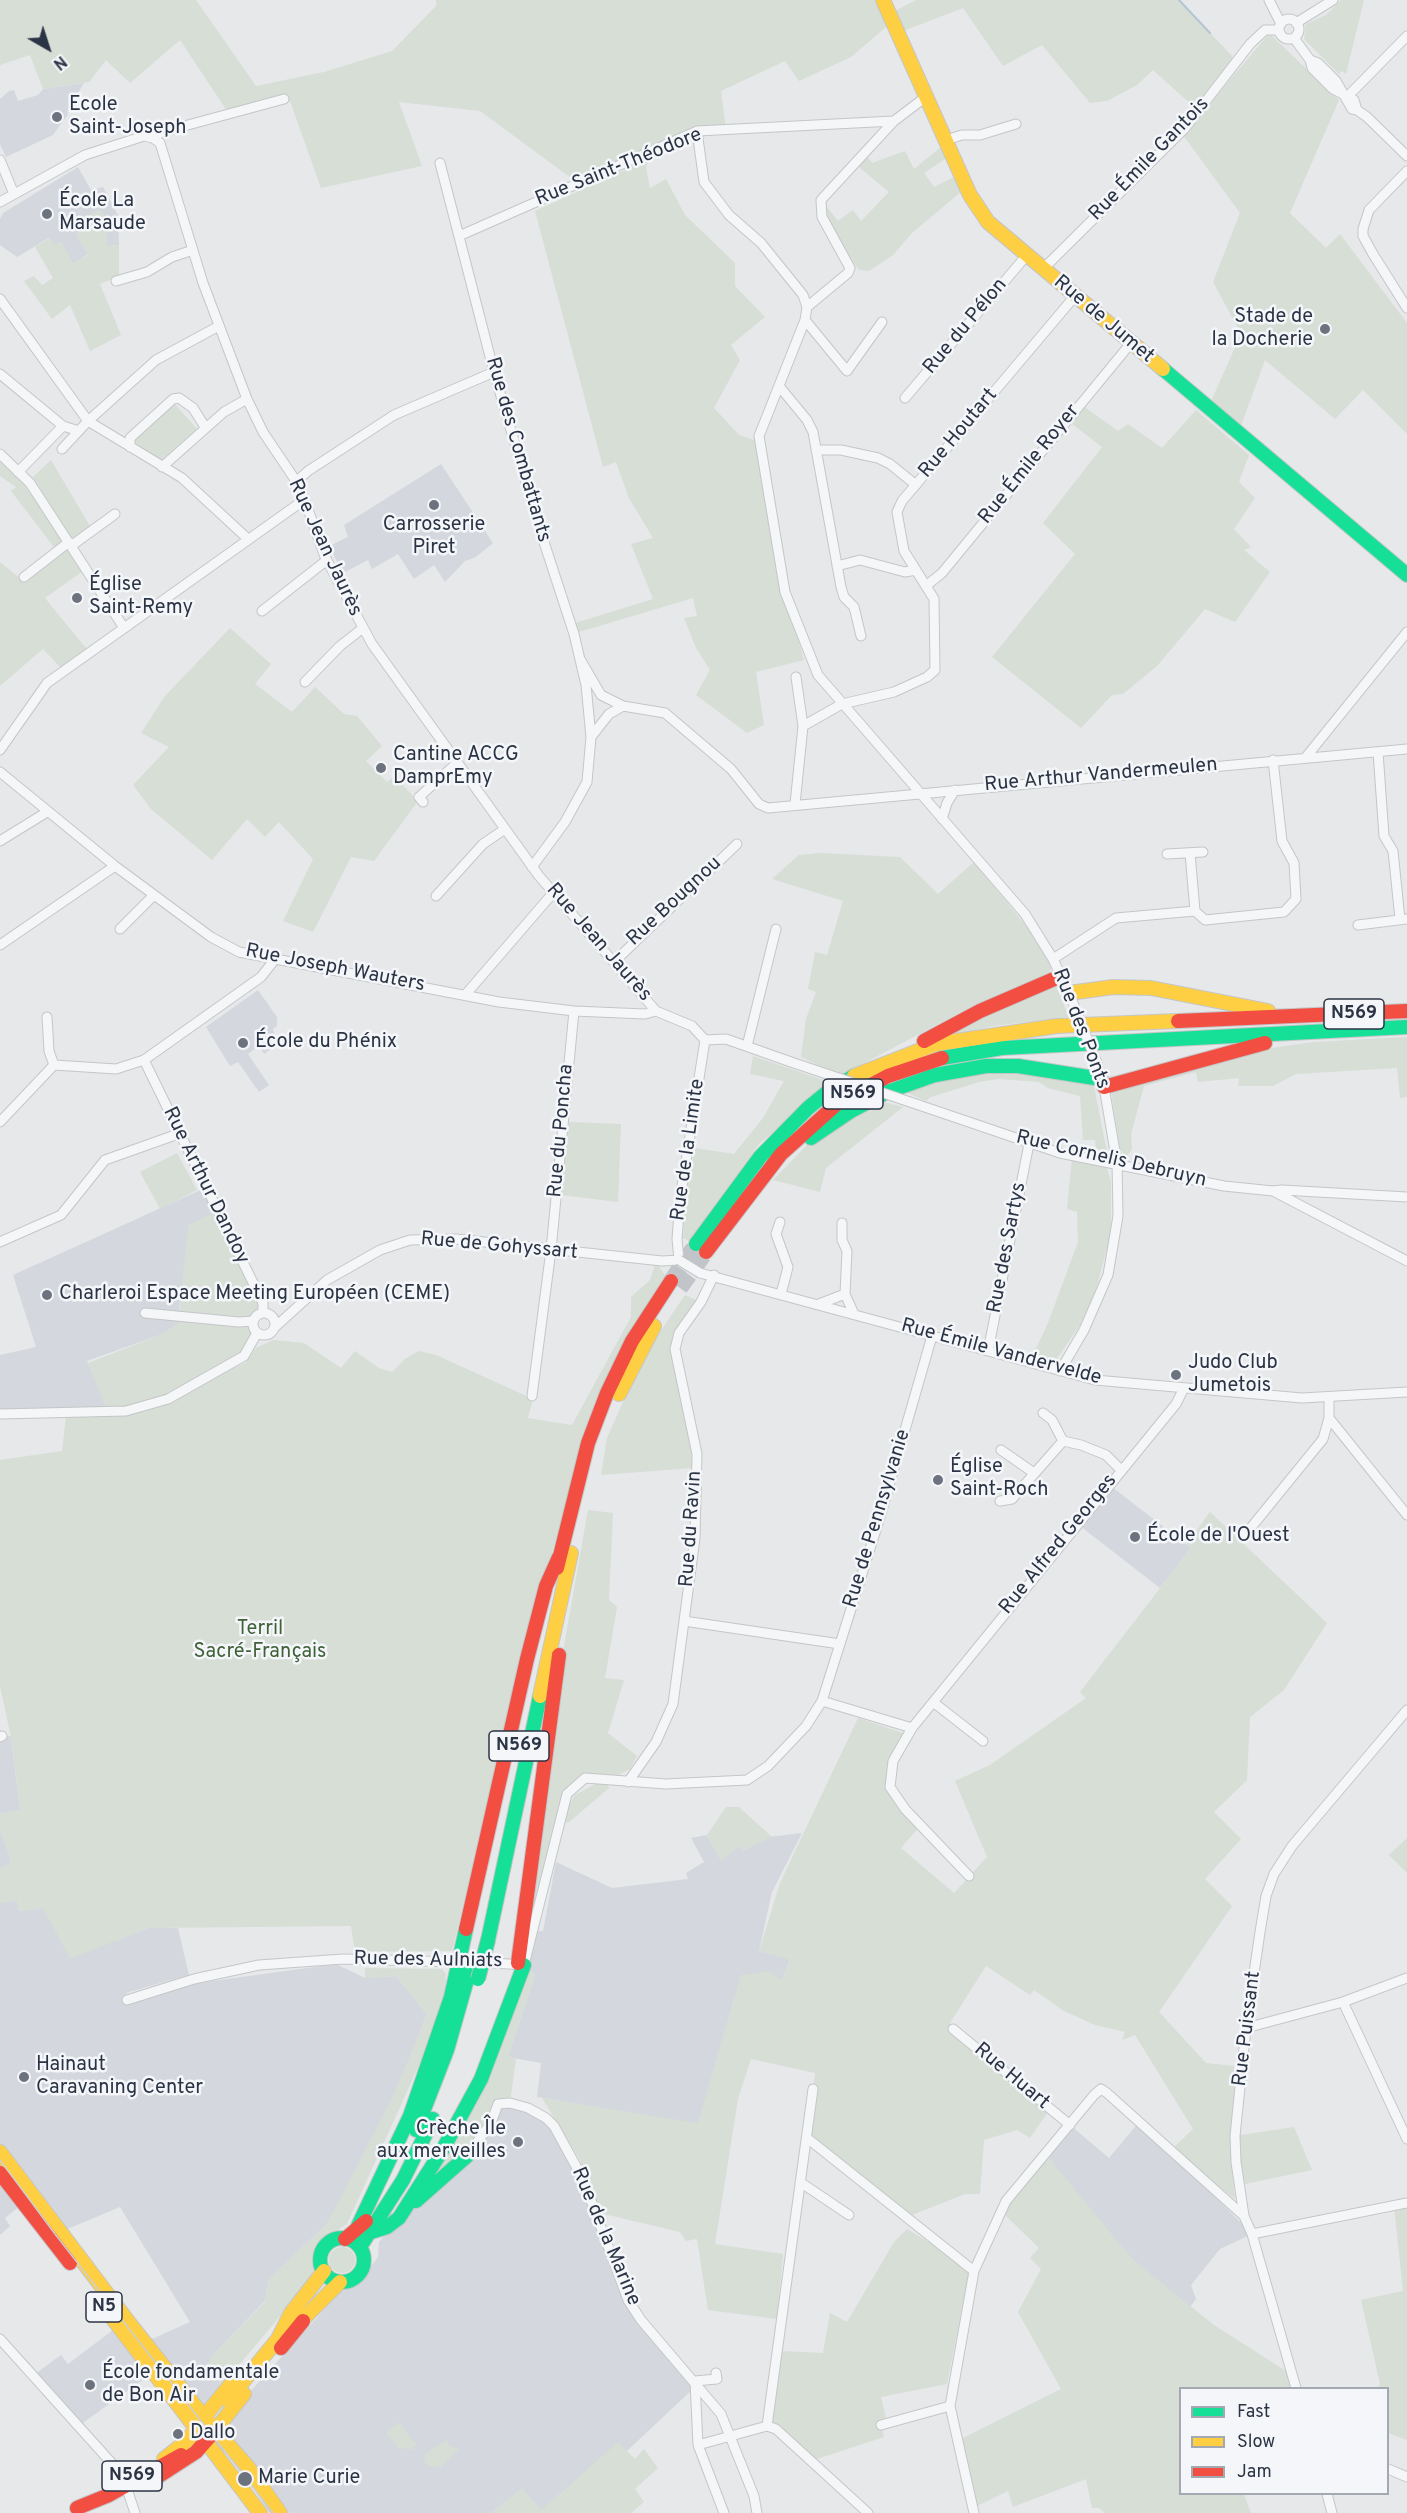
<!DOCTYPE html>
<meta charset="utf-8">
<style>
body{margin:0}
#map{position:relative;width:1407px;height:2513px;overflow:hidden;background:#e6e8ea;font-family:Overpass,sans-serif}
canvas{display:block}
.legend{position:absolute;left:1179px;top:2387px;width:210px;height:108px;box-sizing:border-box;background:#f4f6f9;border:2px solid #a4a8b1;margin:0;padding:8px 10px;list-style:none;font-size:18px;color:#2b3445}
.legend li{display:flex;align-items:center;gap:12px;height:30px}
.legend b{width:30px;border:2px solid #a4a8b1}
.north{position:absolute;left:18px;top:18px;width:60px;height:60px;-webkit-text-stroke:4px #f4f6f9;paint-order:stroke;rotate:141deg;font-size:16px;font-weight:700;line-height:24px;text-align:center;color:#2b3445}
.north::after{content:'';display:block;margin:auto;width:21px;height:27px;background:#2b3445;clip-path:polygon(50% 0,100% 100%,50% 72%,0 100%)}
</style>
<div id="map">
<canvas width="1407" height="2513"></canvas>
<ul class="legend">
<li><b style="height:8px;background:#16e098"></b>Fast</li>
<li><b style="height:8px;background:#ffcf43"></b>Slow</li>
<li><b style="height:8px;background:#f24e42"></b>Jam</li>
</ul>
<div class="north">N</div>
</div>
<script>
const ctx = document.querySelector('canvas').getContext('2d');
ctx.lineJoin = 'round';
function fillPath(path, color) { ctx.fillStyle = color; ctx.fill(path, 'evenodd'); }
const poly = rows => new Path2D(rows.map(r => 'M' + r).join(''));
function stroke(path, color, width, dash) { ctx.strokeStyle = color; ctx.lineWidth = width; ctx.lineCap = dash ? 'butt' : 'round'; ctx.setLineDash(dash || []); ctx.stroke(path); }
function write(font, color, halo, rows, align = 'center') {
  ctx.font = font + ' Overpass,sans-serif'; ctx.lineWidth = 5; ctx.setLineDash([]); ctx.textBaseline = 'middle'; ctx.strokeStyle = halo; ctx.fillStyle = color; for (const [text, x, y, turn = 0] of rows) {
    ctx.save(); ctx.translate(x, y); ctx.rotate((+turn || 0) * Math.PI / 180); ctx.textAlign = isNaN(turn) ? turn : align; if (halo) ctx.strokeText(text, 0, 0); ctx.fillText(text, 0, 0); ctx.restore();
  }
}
fillPath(poly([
 [84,83,67,112,68,114,53,135,6,157,0,144,0,99,9,91,14,90,18,101,38,95,43,89],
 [78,167,91,190,103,187,118,215,119,245,107,246,105,218,76,234,88,254,73,264,61,242,54,246,49,238,17,257,0,245,0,219,3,213],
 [441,464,493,543,476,557,465,561,445,582,434,565,414,579,398,554,372,569,368,560,343,573,329,546,348,537,344,525],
 [258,990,277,1017,277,1026,273,1029,275,1036,269,1040,274,1047,264,1054,259,1046,248,1054,269,1085,259,1092,238,1062,230,1066,206,1027],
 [205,1188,217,1211,181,1287,178,1324,163,1334,87,1361,110,1415,0,1414,0,1355,36,1347,13,1275],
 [1112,1487,1191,1548,1160,1588,1080,1526],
 [11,1736,20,1810,0,1814,0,1737],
 [0,1829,11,1860,8,1865,0,1868],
 [802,1833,772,1892,759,1951,790,1959,782,1980,741,1976,698,2124,537,2097,541,2063,508,2057,535,1975,524,1965,533,1931,543,1931,556,1862,612,1888,688,1879,686,1873,704,1862,691,1838,707,1835,721,1860,739,1846,744,1850,769,1837],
 [17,1900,19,1911,43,1908,115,1941,148,1928,178,1928,189,1975,129,1992,120,1998,140,1991,336,1964,365,1978,396,1976,427,2014,391,2105,327,2224,269,2279,265,2301,211,2357,222,2385,200,2412,147,2345,152,2339,190,2322,120,2207,60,2232,0,2153,0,1903],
 [502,2099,539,2113,567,2149,619,2292,646,2332,695,2387,628,2450,549,2513,541,2510,522,2489,491,2513,289,2513,238,2445,219,2426,343,2289,366,2273,378,2257,379,2242],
 [1140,2121,1252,2234,1220,2249,1191,2285,1196,2299,1190,2307,1133,2260,1075,2194,1046,2154,1070,2125,1109,2158],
 [0,2180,21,2205,5,2218,10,2226,0,2235],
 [113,2330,148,2376,80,2425,35,2374,61,2355,68,2364]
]), '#d4d7dd');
fillPath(poly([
 [0,0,196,0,256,86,324,72,392,51,436,6,436,0,878,0,887,26,851,57,799,81,785,61,721,91,726,129,653,150,578,183,480,111,399,102,422,166,321,188,290,101,229,114,180,40,130,83,106,60,89,82,43,89,30,55,0,65],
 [916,0,1179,0,1232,56,1231,70,1193,106,1153,70,1137,85,1107,101,1090,103,1042,45,1003,66,963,8,898,33,889,14],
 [1341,0,1364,0,1346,74,1342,71,1339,74,1304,39,1306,24,1326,15],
 [1268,35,1272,36,1339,100,1290,213,1326,248,1340,234,1407,323,1407,434,1363,390,1335,419,1265,360,1238,434,1208,408,1241,334,1213,282,1240,213,1183,135],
 [942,146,948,157,924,173,934,187,956,176,962,191,911,234,893,255,869,271,859,270,827,225,823,202,838,221,853,210,861,221,889,192,853,162,866,155,872,163,905,151,914,169],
 [649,159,646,168,650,188,666,179,685,215,735,263,735,286,765,317,731,345,740,360,714,408,739,435,757,441,786,595,804,660,756,672,764,725,747,733,696,695,710,670,696,648,684,618,697,616,693,598,579,632,575,623,653,599,631,544,653,538,629,498,616,462,603,467,535,211],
 [100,209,105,218,107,246,119,245,119,276,100,284,121,335,90,351,70,305,52,319,24,281,34,276,42,285,53,278,35,247,50,238,54,245,61,241,73,263,88,255,76,234,82,229,78,222],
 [174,403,197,429,160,461,132,441],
 [1083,406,1118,431,1128,424,1162,448,1196,410,1249,455,1239,482,1255,498,1234,529,1251,547,1244,550,1270,572,1235,622,1205,609,1157,666,1123,694,1112,695,1081,728,992,657,1075,554,1043,523,1102,447,1071,423],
 [51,460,91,528,74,543,33,477],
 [0,462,23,484,86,569,45,598,90,653,64,671,43,649,0,686,0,562,21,579,57,551,11,491,16,487,0,476],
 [230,628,271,664,255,684,292,712,315,687,344,714,357,716,382,746,366,761,387,782,394,776,418,801,374,861,351,857,313,932,283,921,313,859,279,822,265,837,247,819,212,860,151,809,133,785,169,747,141,733,165,696],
 [820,853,900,857,938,894,974,862,1031,932,1053,965,1048,974,972,1006,840,1076,801,1057,806,1019,816,992,808,989,815,952,827,955,843,901,772,879,799,855],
 [1056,986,1069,1017,993,1026,950,1036,979,1016],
 [1407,1037,1407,1097,1400,1098,1397,1068,1296,1074,1273,1086,1238,1086,1239,1078,1198,1082,1196,1072,1144,1086,1131,1134,1132,1149,1126,1158,1121,1157,1111,1091,1272,1048,1314,1042],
 [753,1056,832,1083,759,1144,690,1241,683,1238,687,1187,695,1148,734,1154,763,1118,784,1081,750,1074],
 [975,1070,1093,1081,1107,1152,1096,1150,1095,1140,1083,1140,1080,1096,1048,1088,1039,1082,998,1079,979,1082,931,1097,926,1101,901,1090],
 [880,1101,903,1107,826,1168,820,1192,773,1180,807,1145],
 [569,1122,621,1124,618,1202,561,1195],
 [177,1153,197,1190,160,1209,140,1172],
 [1072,1158,1098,1163,1107,1168,1111,1182,1111,1233,1096,1290,1080,1325,1054,1363,1032,1357,1048,1323,1078,1242,1077,1212,1067,1209],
 [217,1211,262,1306,251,1321,257,1339,222,1373,245,1363,256,1348,273,1340,304,1343,341,1368,355,1351,379,1368,392,1372,405,1359,419,1351,436,1355,533,1399,528,1418,572,1425,631,1317,631,1297,650,1280,656,1262,670,1282,577,1467,529,1631,452,1951,355,1952,351,1926,148,1928,70,1959,43,1908,19,1911,17,1900,0,1903,0,1868,8,1865,11,1860,0,1829,0,1814,20,1810,12,1742,0,1686,0,1460,62,1451,66,1416,107,1411,88,1363,163,1334,178,1324,188,1225],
 [685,1295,701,1302,679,1333,676,1370,689,1418,692,1468,601,1475,607,1438,643,1357],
 [588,1510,613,1513,609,1600,617,1607,605,1678,624,1680,608,1733,637,1756,630,1769,618,1775,590,1774,572,1784,559,1811,530,1922,561,1663],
 [1210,1512,1327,1623,1284,1690,1250,1717,1247,1780,1214,1812,1241,1839,1205,1879,1232,1906,1159,2012,1206,2063,1234,2066,1234,2112,1230,2144,1235,2199,1171,2150,1193,2129,1135,2035,1122,2040,1125,2032,1095,2025,1064,2011,1034,1990,1030,1995,986,1966,950,2023,953,2029,1050,2109,1030,2138,1017,2130,984,2140,980,2194,965,2194,907,2217,807,2138,815,2073,751,2059,738,2099,715,2244,783,2254,777,2319,708,2310,697,2239,686,2241,680,2232,600,2213,579,2158,542,2098,698,2123,741,1975,769,1971,782,1980,790,1960,759,1951,780,1883,858,1718,906,1734,890,1787,919,1827,901,1848,954,1893,987,1857,955,1781,990,1765,1086,1698,1080,1692,1191,1548,1186,1545],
 [601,1781,607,1782,609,1788,568,1823,564,1821,564,1814,575,1795],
 [726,1807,739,1807,772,1837,744,1850,739,1846,721,1861,707,1835],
 [1407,1838,1407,1873,1389,1855],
 [365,1968,442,1969,446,1974,444,2010,347,2224,323,2240,312,2254,315,2266,310,2281,222,2385,203,2373,211,2357,265,2302,269,2279,327,2224,392,2098,427,2015,396,1976,365,1978],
 [530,1970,535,1975,508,2057,516,2059,510,2103,498,2104,459,2165,428,2183,491,2075],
 [1294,2127,1312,2170,1245,2184,1235,2136],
 [1046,2154,1133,2260,1214,2325,1292,2375,1294,2388,1180,2388,1180,2494,1244,2494,1251,2513,1105,2513,1099,2508,1092,2508,1086,2479,1013,2507,1008,2491,973,2508,957,2441,1061,2389,1018,2312,1041,2269,1030,2258,1039,2248,1001,2211],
 [1407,2201,1407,2440,1388,2433,1388,2388,1378,2388,1380,2384,1361,2300,1403,2291,1394,2206],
 [907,2229,970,2267,947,2384,881,2397,887,2423,881,2425,884,2437,811,2461,767,2426,782,2351,823,2353,830,2313,847,2322,894,2242],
 '329 2260a13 13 0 1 1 26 0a13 13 0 1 1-26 0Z',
 [399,2422,416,2444,414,2449,398,2448,386,2432],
 [447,2440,450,2446,459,2449,441,2467,428,2466,424,2461,425,2454],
 [618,2442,635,2459,644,2449,658,2468,635,2489,644,2502,631,2513,491,2513,522,2489,541,2510]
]), '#d6ded6');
stroke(poly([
 [1179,0,1210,33]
]), '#b4c4d5', 2);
stroke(poly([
 [671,1281,696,1244],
 [680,1288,706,1252]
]), '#c1c4c9', 16, [16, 8]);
const street = poly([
 [1269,0,1281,24],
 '1279 29a10 10 0 1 1 20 0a10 10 0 1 1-20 0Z',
 [1296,23,1333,0],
 [1294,38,1310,60,1312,68,1333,89,1354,100,1357,110],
 [1310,60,1318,63,1336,81,1352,109,1357,110,1367,117,1407,156],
 [1346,98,1407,36],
 [697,131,704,182,729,215,761,243,803,295,807,307,805,320,759,436,785,592,818,675,1025,914,1053,959,1069,993],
 [153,138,162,132,284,99],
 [946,140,962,135,980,135,1016,124],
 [0,160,14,194],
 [440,163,494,372,541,533,574,634,586,685,591,737],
 [1407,171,1369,210,1363,229,1363,236,1373,254,1407,308],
 [0,202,85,155,144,136,153,138,160,143,203,283,247,399,263,432,300,487,325,557,372,644,539,876,656,1011,692,1026,705,1040],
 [459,236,697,131,894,121,927,96],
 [1043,269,1185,128,1250,44,1265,30,1279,30],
 [116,281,147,272,172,257,193,250],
 [0,299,88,421,182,478,248,539],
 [807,307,848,273,850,268,822,217,821,200,894,121],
 [805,320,847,371,882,322],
 [0,374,63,426,79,431],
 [779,386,807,420,813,432,841,587,844,597,854,607,861,636],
 [905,398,1027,255],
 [130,447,130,438,173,399,179,398,193,408,205,427],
 [62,449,88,421,156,360,219,326],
 [816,450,841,450,878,458,890,464,916,485],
 [0,454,30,483,124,628],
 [162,467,224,412,247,399],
 [18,472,63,426],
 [296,482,308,471,394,415,494,372],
 [71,546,115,514],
 [837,566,860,560,905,572,916,570],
 [24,577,69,542],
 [927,585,942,573,1131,343],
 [262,611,327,560],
 [580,659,601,695,623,706,665,713,731,769,759,804,768,808,1407,749],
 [796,677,803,726],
 [305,682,340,646,363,628],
 [0,750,47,683,304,500],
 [1378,752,1384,836,1393,851,1400,919],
 [1306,757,1407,632],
 [0,772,115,866,211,937,239,952,499,1002,574,1011,645,1014,656,1011],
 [423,802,419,797,457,763],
 [795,804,803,726,842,704,894,692,927,677,935,670,934,599,904,551,897,512,902,501,1075,296],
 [942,819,947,803,955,790],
 [0,841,47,812],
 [1190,853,1195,911,1205,920,1284,912,1296,899,1294,863,1282,841,1273,760],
 [1167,854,1203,852],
 [532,867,565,822,587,782,591,737,609,714,623,706],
 [436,896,483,844,505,829],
 [1358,925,1407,919],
 [120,929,154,895],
 [0,945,115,866],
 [1053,959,1116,918,1195,911],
 [614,962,737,844],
 [466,994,553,893],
 [47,1017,49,1051,54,1065],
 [705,1040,726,1039,791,1062],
 [747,1046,776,929],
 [144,1060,263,1303,263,1312],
 [54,1065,116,1069,144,1060,261,977,276,958],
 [910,1102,1060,1153,1224,1186,1273,1191,1407,1261],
 [0,1122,54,1065],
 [1273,1191,1282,1190,1407,1197],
 [780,1222,776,1234,788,1267,781,1294],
 [842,1223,842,1240,847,1251,845,1294,854,1314],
 [0,1242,61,1215,105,1160,178,1134],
 [700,1273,1095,1380,1302,1398,1407,1392],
 [819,1304,845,1294],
 [145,1313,239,1322,253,1321],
 '253 1324a11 11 0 1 1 22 0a11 11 0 1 1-22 0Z',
 [274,1328,327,1280,380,1250,410,1240,456,1239,662,1261,679,1260,677,1239,680,1199,705,1040],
 [988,1351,1029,1144],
 [1060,1371,1084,1330,1108,1275,1118,1216,1117,1163,1104,1087,1097,1063],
 [532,1396,551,1250,574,1011],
 [1043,1413,1052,1420,1063,1441],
 [0,1414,126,1411,168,1399,244,1356,257,1333],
 [1329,1418,1407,1515],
 [1001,1450,1034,1473],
 [1000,1501,1012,1499,1063,1441,1081,1445,1106,1455,1121,1470],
 [1245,1535,1323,1439,1329,1418,1329,1398],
 [684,1621,840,1644],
 [822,1701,912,1728,1176,1404,1184,1388],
 [933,1702,983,1741],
 [912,1728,893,1761,890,1787,905,1809,969,1876],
 [0,1737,2,1736],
 [628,1782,656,1742,673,1704,695,1538,697,1454,675,1349,679,1333,701,1302,714,1275],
 [478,1962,524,1965,567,1794,585,1778,666,1784,747,1780,768,1766,806,1726,822,1701,880,1517,932,1336],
 [127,2000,194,1979,259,1965,343,1959,461,1962],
 [1343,2002,1407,2139],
 [1246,2028,1343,2002,1407,1978],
 [953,2029,1070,2125],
 [807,2138,974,2271],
 [467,2156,491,2123,498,2104,510,2103,528,2108,546,2118,554,2126,583,2179,628,2300,641,2320,721,2414,754,2496,757,2513],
 [800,2182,849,2215],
 [1252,2234,1407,2203],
 [0,2339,126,2479],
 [695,2381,698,2445,724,2513],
 [695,2381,717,2379,716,2373],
 [1296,2388,1252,2234,1244,2216,1236,2162,1235,2136,1246,2028,1260,1932,1266,1896,1274,1874,1292,1846,1407,1710],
 [881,2425,950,2406],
 [767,2426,813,2089],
 [767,2426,776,2429,868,2513],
 [698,2445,767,2426],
 [1388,2469,1407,2477],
 [128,2492,135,2513],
 [1327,2494,1332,2513],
 [974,2513,950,2406,974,2271,1006,2201,1094,2095,1101,2089,1107,2093,1244,2216]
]);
const fast = poly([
 [1163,369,1407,575],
 [942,1058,1002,1048,1407,1027],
 [811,1138,851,1111,887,1092,935,1075,986,1066,1018,1066,1101,1079],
 [696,1244,760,1157,808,1108,830,1090,854,1076],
 [488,1940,540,1696],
 [416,2130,447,2050,470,1969],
 [416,2201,467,2156],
 [358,2226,410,2116,451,1997,466,1929],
 [371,2232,387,2227,399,2218,443,2149,481,2079,524,1965],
 '320 2260a22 22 0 1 1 44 0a22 22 0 1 1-44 0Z',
 [360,2247,403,2180,433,2119]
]);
const slow = poly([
 [883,0,970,195,988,222,1163,369],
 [1069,993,1113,987,1151,988,1268,1011],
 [854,1076,936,1044,1057,1026,1178,1021],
 [619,1394,654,1326],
 [540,1696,571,1553],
 [0,2152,130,2324,204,2417,248,2467,280,2513],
 [107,2311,260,2513],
 [296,2326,340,2282],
 [228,2400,278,2339,291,2313,324,2271],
 [204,2417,231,2384],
 [216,2429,244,2394],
 [164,2459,188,2440,201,2420]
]);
const jam = poly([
 [1178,1021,1407,1011],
 [924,1041,980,1011,1061,976],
 [1104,1087,1265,1043],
 [706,1252,781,1154,839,1102,888,1076,942,1058],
 [557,1568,588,1443,607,1393,632,1341,671,1281],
 [466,1929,527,1659,546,1586,559,1557],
 [518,1963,559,1655],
 [0,2173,70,2263],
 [345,2239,366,2221],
 [281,2348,303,2321],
 [159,2476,196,2452,212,2434],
 [77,2508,109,2495,181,2455]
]);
stroke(street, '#c4c6c8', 11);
stroke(fast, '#c4c6c8', 16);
stroke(slow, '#c4c6c8', 16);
stroke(jam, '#c4c6c8', 16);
stroke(street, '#f5f6f7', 9);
stroke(fast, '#16e098', 14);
stroke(slow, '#ffcf43', 14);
stroke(jam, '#f24e42', 14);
stroke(poly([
 [0,2160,55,2234,273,2513]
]), '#cecfd2', 1.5);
const streetBridge = poly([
 [1069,993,1097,1063],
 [791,1062,910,1102],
 [679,1260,700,1273]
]);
const fastBridge = poly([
 [478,1979,488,1940]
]);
stroke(streetBridge, '#c4c6c8', 11, []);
stroke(fastBridge, '#b8bbbf', 16, []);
stroke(streetBridge, '#f5f6f7', 9);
stroke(fastBridge, '#16e098', 14);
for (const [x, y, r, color] of [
 [57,117,6,"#6c737f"],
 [47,214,6,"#6c737f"],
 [1325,329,6,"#6c737f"],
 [434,505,6,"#6c737f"],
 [77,598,6,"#6c737f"],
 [381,768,6,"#6c737f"],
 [243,1043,6,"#6c737f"],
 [47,1295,6,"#6c737f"],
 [1176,1375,6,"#6c737f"],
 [938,1480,6,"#6c737f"],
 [1135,1537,6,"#6c737f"],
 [24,2077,6,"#6c737f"],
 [518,2142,6,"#6c737f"],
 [90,2385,6,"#6c737f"],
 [178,2434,6,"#6c737f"],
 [245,2479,8,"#6c737f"]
]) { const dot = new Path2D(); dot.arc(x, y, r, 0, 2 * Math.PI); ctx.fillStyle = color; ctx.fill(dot); stroke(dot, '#f4f6f9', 2); }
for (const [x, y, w] of [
 [1354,1014,60],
 [853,1094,60],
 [519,1746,60],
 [104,2307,36],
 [132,2476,60]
]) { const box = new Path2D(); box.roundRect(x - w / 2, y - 15, w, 30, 4.5); ctx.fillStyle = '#f4f6f9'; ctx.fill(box); stroke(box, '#2b3445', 1.5); }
write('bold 18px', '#2b3445', null, [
 ["N569",1354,1014],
 ["N569",853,1094],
 ["N569",519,1746],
 ["N5",104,2307],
 ["N569",132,2476]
]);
write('20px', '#2b3445', '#f4f6f9', [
 ["Ecole",69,106],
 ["Saint-Joseph",69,129],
 ["École La",59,202],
 ["Marsaude",59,225],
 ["Stade de",1313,318,"right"],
 ["la Docherie",1313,341,"right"],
 ["Carrosserie",434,526,"center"],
 ["Piret",434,549,"center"],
 ["Église",89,586],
 ["Saint-Remy",89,609],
 ["Cantine ACCG",393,756],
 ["DamprEmy",393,779],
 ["École du Phénix",255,1043],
 ["Charleroi Espace Meeting Européen (CEME)",59,1295],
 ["Judo Club",1188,1364],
 ["Jumetois",1188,1387],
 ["Église",950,1468],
 ["Saint-Roch",950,1491],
 ["École de l'Ouest",1147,1537],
 ["Hainaut",36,2066],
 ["Caravaning Center",36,2089],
 ["Crèche Île",506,2130,"right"],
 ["aux merveilles",506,2153,"right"],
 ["École fondamentale",102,2374],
 ["de Bon Air",102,2397],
 ["Dallo",190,2434],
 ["Marie Curie",258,2479]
], 'left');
write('20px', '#2b3445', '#f4f6f9', [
 ["Rue Émile Gantois",1150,160,-46],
 ["Rue Saint-Théodore",619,168,-22],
 ["Rue de Jumet",1103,320,40],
 ["Rue du Pélon",966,327,-50],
 ["Rue Houtart",959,434,-50],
 ["Rue des Combattants",517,450,74],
 ["Rue Émile Royer",1030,465,-51],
 ["Rue Jean Jaurès",324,548,65],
 ["Rue Arthur Vandermeulen",1101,776,-5],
 ["Rue Bougnou",675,902,-43],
 ["Rue Jean Jaurès",598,943,49],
 ["Rue Joseph Wauters",335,969,11],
 ["Rue des Ponts",1080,1029,69],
 ["Rue du Poncha",562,1131,-85],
 ["Rue de la Limite",689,1150,-82],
 ["Rue Cornelis Debruyn",1111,1160,13],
 ["Rue Arthur Dandoy",205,1186,64],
 ["Rue de Gohyssart",499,1247,5],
 ["Rue des Sartys",1008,1248,-79],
 ["Rue Émile Vandervelde",1001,1353,15],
 ["Rue de Pennsylvanie",878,1519,-73],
 ["Rue du Ravin",692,1529,-86],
 ["Rue Alfred Georges",1059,1545,-51],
 ["Rue des Aulniats",428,1961,1],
 ["Rue Puissant",1248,2029,-83],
 ["Rue Huart",1011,2077,40],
 ["Rue de la Marine",605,2237,67]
]);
write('20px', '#3f6138', '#f4f6f9', [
 ["Terril",260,1630],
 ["Sacré-Français",260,1653]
]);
</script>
